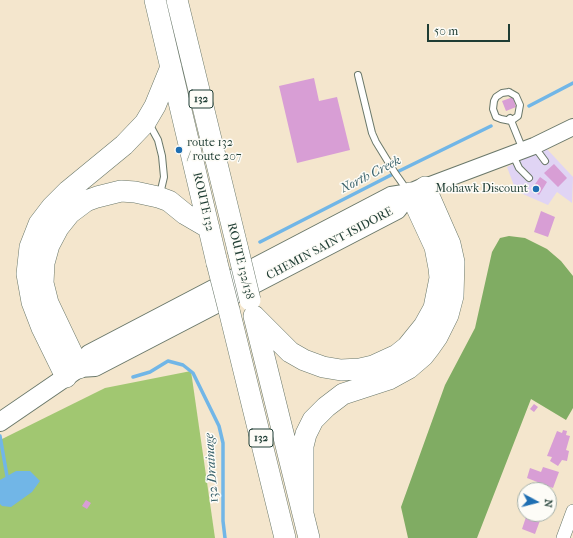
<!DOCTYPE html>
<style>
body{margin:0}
#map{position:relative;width:573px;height:538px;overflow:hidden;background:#f4e6cd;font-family:"IM FELL French Canon",serif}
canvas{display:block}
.north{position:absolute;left:517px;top:482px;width:40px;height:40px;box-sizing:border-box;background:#fdfcf7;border:1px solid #a4b0a9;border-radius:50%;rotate:97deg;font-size:11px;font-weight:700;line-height:16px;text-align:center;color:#1f3d34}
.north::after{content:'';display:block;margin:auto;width:14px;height:18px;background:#1f6fb2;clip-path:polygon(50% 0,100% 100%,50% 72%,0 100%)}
.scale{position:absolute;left:427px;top:24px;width:83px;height:18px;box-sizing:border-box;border:2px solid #1f3d34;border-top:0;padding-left:5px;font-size:12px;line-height:14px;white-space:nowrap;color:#1f3d34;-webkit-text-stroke:3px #fdfcf7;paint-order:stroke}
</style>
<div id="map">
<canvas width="573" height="538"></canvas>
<div class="north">N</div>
<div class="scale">50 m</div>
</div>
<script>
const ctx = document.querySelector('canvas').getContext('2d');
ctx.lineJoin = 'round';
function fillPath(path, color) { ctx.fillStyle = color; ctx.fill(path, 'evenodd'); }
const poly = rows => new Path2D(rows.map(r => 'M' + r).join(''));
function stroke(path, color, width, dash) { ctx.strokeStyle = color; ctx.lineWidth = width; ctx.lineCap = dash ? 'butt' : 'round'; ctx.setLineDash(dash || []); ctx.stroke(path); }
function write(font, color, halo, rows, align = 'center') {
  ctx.font = font + ' "IM FELL French Canon",serif'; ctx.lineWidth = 3; ctx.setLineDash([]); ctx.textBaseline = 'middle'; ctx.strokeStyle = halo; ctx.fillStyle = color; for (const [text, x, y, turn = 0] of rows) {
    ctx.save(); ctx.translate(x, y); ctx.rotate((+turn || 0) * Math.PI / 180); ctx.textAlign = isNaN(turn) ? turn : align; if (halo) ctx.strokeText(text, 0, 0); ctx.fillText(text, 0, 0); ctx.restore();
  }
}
fillPath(poly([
 [546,148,573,177,572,203,557,192,548,205,516,191,507,167]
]), '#e0d4f4');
fillPath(poly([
 [191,371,215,538,0,538,0,440,105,388]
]), '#a1c771');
fillPath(poly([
 [509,236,525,238,547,249,561,261,573,276,573,408,566,420,531,399,477,538,408,538,401,507,445,385,475,328,492,252,500,238]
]), '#80ac63');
fillPath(poly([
 [16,471,30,471,40,481,32,492,11,507,2,506,0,504,0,480]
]), '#71b6e7');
stroke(poly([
 [529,106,573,83],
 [260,242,395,173,491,126],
 [133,377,150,372,168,361,183,365,193,373,219,426,223,443,223,521,225,538],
 [0,436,7,476]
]), '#71b6e7', 3.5);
fillPath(poly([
 [314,78,319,101,337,97,350,150,297,163,279,86],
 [513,97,516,107,506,111,502,101],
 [554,164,567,178,558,187,544,173],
 [540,177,547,182,539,195,531,190],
 [541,211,555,217,548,237,534,232],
 [534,404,538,407,534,412,530,409],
 [563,430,567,431,566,435,570,436,566,450,569,451,567,461,562,460,558,466,550,461,552,457,547,456,557,431,562,433],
 [543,467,559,472,553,488,527,478,530,468,541,472],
 [86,500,91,503,87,509,82,506],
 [527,514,542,515,535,534,522,529]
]), '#d89ed5');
const service = poly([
 [358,75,372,133,376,142,395,173,407,190],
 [509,92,516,96,520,105,518,116,511,121,501,119,496,117,493,109,494,101,496,97,502,93,509,92],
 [510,118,523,150],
 [148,126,152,129,158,140,162,156,164,177,160,194],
 [534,146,545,161],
 [513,155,519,168,529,178]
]);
const minor = poly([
 [563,538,573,511]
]);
const tertiary = poly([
 [425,187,534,146,573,127]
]);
const secondary = poly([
 [79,368,95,367,397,210,410,193],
 [0,422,79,368,89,354,391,196,410,193,424,187]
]);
const trunk = poly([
 [155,0,217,263],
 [177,0,238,250],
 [229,310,285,538],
 [254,316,290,352,304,360,323,367,341,370,360,369,373,366,397,355,407,347,424,326,434,308,440,278,439,268,435,247,410,193],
 [254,316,309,538],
 [79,368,48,303,43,283,44,263,49,245,58,228,70,213,86,201,97,197,121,191,135,192,158,197,169,201,185,214,209,228],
 [66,377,42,328,32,302,27,274,30,247,39,224,52,207,68,191,124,145,145,123,155,106,171,67],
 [303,514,303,446,306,434,313,420,326,407,343,394,389,379,409,368,423,356,430,347,437,337,448,315,453,296,454,262,450,244,425,187]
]);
stroke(service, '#6a786a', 8);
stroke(minor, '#6a786a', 14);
stroke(tertiary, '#6a786a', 18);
stroke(secondary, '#6a786a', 20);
stroke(trunk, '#6a786a', 22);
stroke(service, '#fff', 6);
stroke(minor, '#fff', 13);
stroke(tertiary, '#fff', 16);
stroke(secondary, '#fff', 18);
stroke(trunk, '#fff', 21);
const trunkBridge = poly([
 [238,250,250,300],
 [217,263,229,310]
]);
stroke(trunkBridge, '#6a786a', 22, []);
stroke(trunkBridge, '#fff', 21);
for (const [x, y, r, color] of [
 [179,150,4,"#1f6fb2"],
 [536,189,4,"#1f6fb2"]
]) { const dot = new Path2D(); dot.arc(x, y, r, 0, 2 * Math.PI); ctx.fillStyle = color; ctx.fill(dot); stroke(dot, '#fdfcf7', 1.5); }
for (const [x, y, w] of [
 [201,99,24],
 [261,438,24]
]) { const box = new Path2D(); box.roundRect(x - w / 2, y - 9, w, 18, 3); ctx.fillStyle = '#fdfcf7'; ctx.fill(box); stroke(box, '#1f3d34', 1); }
write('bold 11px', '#1f3d34', null, [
 ["132",201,99],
 ["132",261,438]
]);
write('12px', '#1f3d34', '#fdfcf7', [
 ["route 132",187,143],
 ["/ route 207",187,157],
 ["Mohawk Discount",528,189,"right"]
], 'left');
write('12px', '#1f3d34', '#fdfcf7', [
 ["ROUTE 132",203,202,77],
 ["CHEMIN SAINT-ISIDORE",330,244,-28],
 ["ROUTE 132/138",240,261,76]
]);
write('italic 13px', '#38616a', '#fdfcf7', [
 ["North Creek",371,175,-27],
 ["132 Drainage",212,468,-94]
]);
</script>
